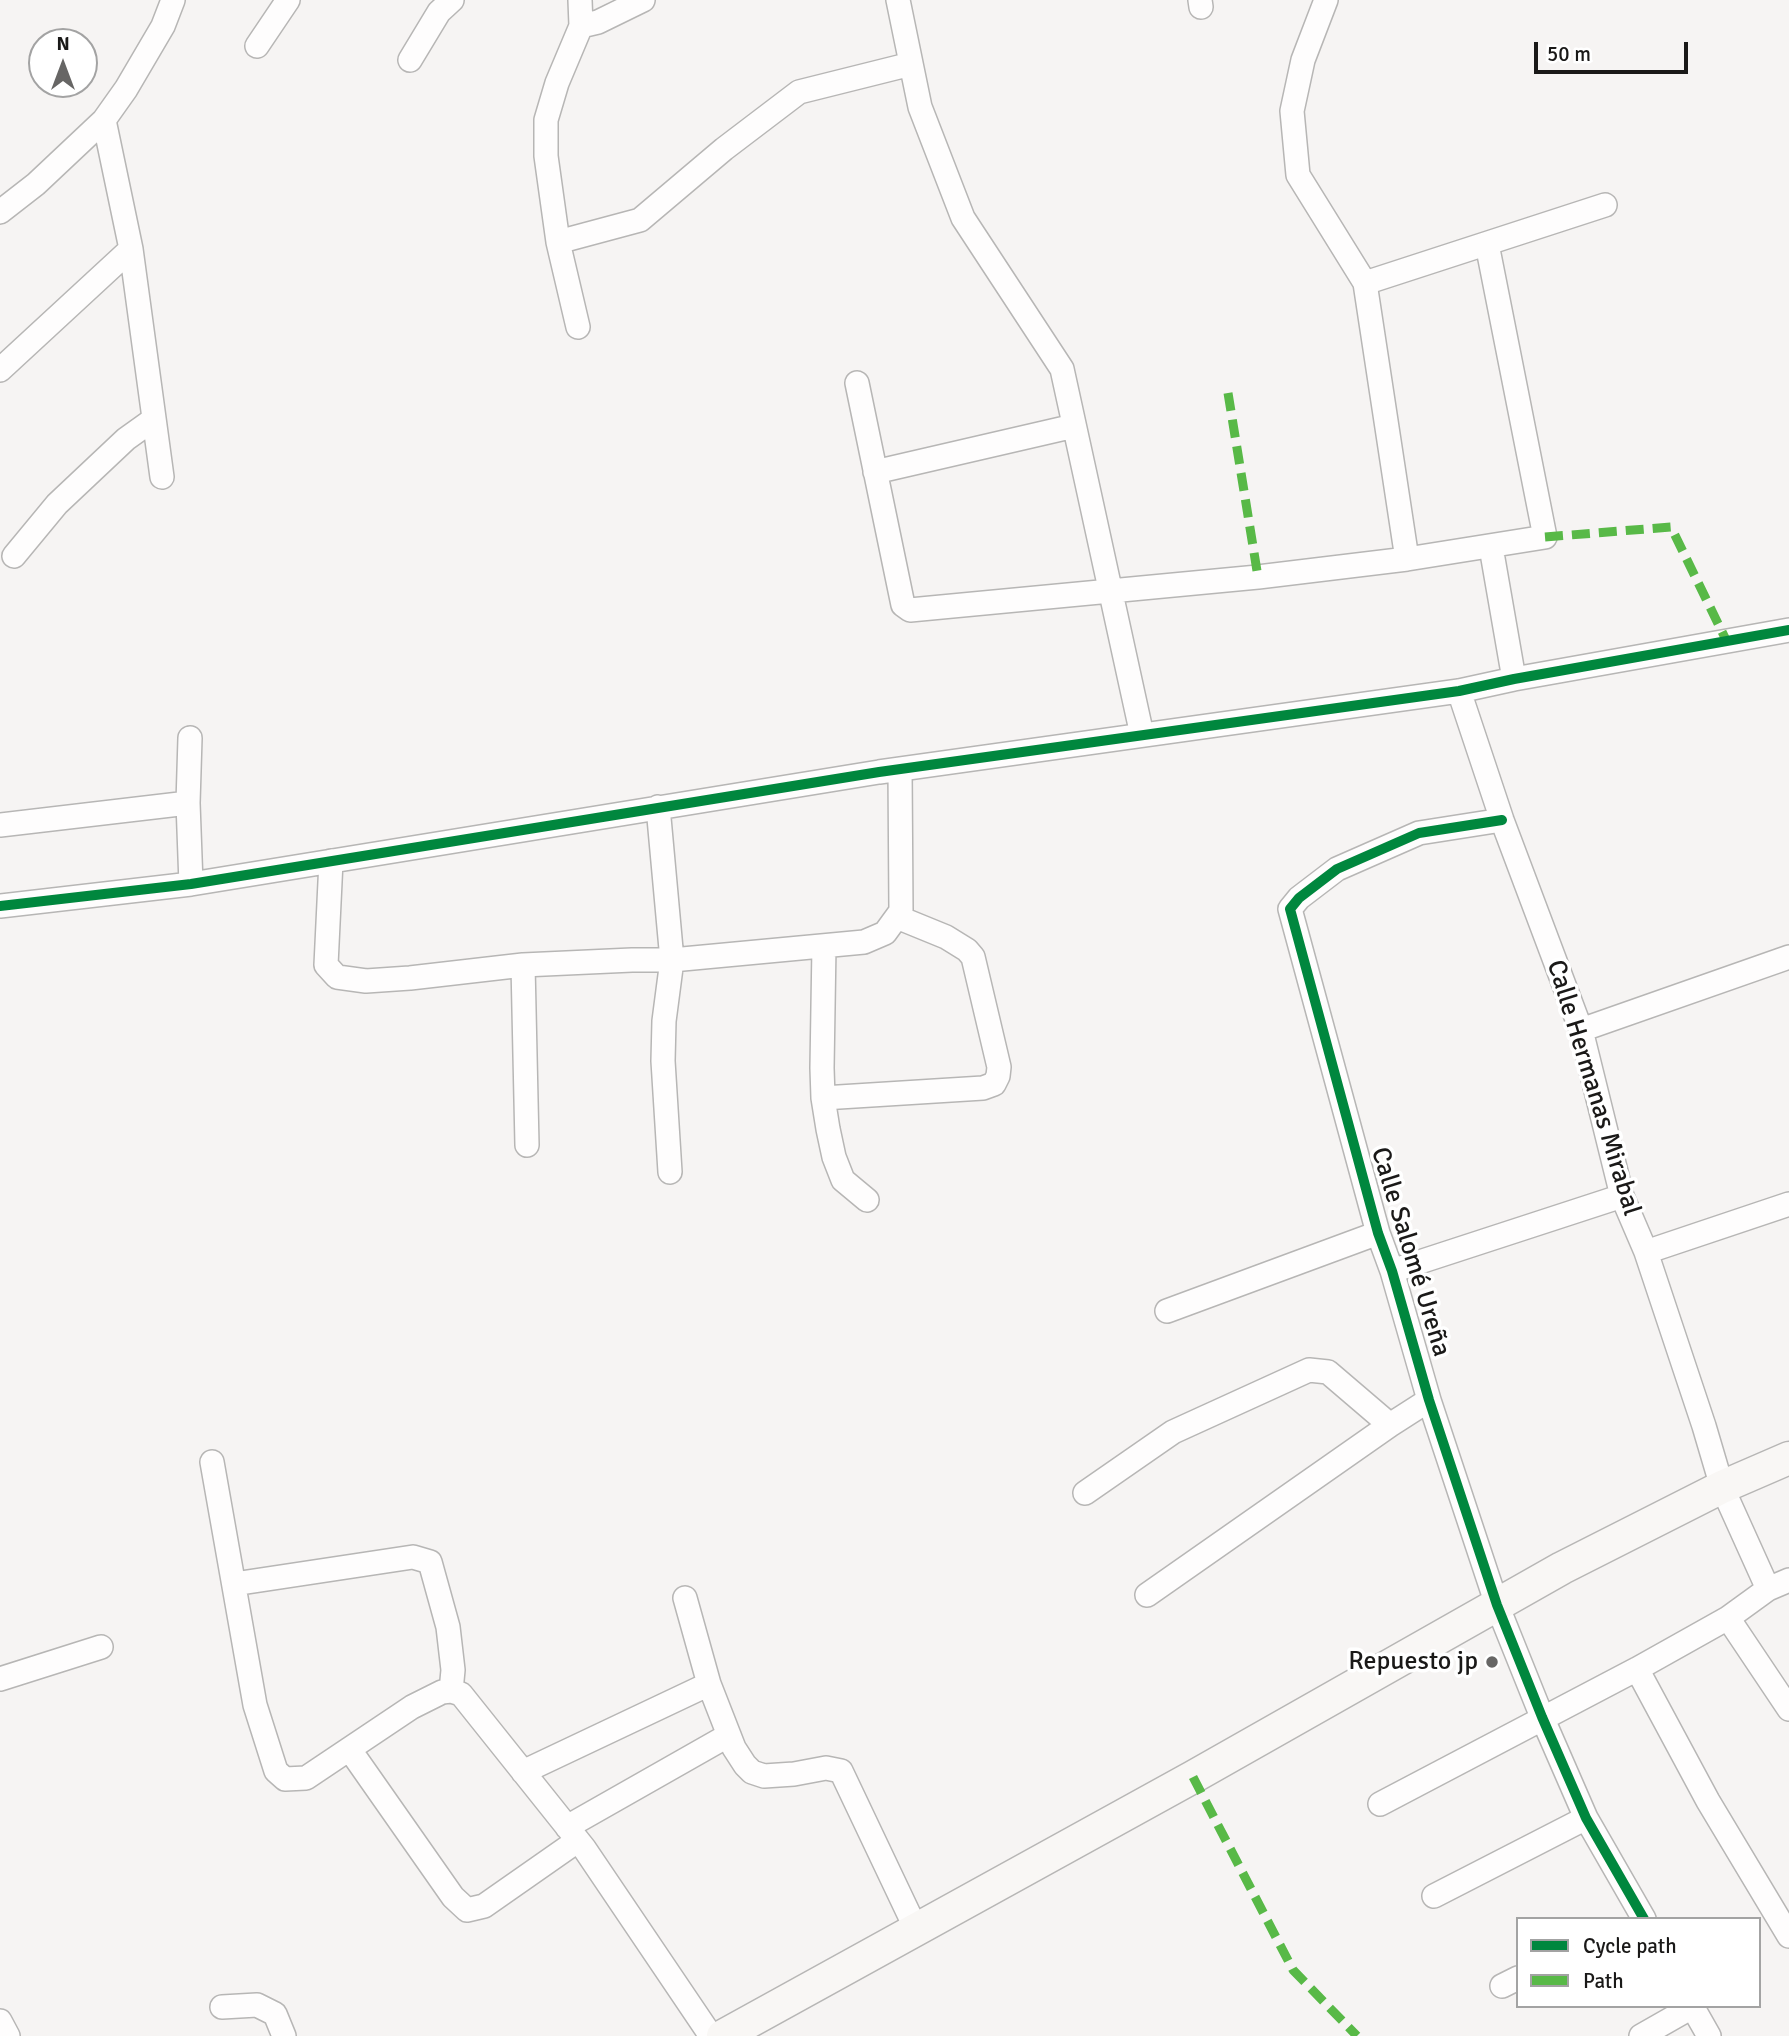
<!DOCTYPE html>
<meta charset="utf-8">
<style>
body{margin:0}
#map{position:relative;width:1789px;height:2036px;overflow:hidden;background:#f6f4f3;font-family:Signika,sans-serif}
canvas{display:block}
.legend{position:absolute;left:1516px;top:1917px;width:245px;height:91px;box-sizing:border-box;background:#fff;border:2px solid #a3a3a3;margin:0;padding:9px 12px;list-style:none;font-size:21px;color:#1a1918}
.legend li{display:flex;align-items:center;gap:14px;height:35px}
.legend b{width:35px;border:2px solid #a3a3a3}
.north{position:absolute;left:28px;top:28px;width:70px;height:70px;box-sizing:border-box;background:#fff;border:2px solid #a3a3a3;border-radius:50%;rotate:0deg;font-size:19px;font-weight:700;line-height:28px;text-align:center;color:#1a1918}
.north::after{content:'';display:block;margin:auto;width:24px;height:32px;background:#676665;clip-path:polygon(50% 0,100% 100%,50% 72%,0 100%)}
.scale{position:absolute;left:1534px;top:42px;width:154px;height:32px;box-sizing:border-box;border:4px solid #1a1918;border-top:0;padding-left:9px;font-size:21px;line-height:24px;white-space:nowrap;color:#1a1918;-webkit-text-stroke:5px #fff;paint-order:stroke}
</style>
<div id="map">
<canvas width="1789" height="2036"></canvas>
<ul class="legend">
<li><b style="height:9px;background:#00873e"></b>Cycle path</li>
<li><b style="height:9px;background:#58b947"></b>Path</li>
</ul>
<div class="north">N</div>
<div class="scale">50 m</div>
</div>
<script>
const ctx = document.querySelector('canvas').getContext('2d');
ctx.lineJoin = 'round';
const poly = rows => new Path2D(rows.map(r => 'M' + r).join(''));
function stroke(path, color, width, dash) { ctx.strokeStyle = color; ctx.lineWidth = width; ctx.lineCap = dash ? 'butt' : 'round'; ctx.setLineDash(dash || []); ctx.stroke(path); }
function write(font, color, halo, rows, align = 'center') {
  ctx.font = font + ' Signika,sans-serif'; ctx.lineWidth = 7; ctx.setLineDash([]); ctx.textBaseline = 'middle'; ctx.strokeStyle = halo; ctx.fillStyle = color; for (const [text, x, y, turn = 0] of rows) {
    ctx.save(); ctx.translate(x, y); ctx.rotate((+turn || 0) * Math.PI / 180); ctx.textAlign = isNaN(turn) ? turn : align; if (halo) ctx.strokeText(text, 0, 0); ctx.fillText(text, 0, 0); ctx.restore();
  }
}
const street = poly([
 [898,0,920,107,963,218,1062,369,1142,735],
 [1200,0,1201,7],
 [1326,0,1303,60,1292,111,1298,175,1365,283,1407,559],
 [581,26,598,22,643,0],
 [257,46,288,0],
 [410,60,439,12,452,0],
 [104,120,131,249,162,477],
 [0,212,36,184,104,120,126,89,163,26,173,0],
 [558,242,640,220,724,149,799,92,911,64],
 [1365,283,1605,205],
 [578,327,558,242,546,156,546,120,557,83,581,26,580,0],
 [0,370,131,249],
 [857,383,903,605,910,610,1258,577,1407,559,1545,537,1487,244],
 [875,472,1074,426],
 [1491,547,1514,679],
 [14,556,57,504,126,439,154,419],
 [1459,691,1502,820,1581,1030,1622,1196,1646,1252,1704,1426,1722,1487,1768,1589],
 [188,803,190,738],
 [658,807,672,960,664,1021,663,1061,670,1172],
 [1502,820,1419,833,1337,869,1299,898,1290,909,1378,1233,1392,1271,1429,1400,1497,1605,1542,1717,1586,1818,1644,1919],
 [0,825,188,803,191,884],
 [331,861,326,965,337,977,366,981,410,978,523,965,632,960,672,960,864,942,885,933,901,911,900,769],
 [0,906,191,884,879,772,1459,691,1514,679,1789,630],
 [824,946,822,1068,823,1098,828,1129,834,1157,843,1180,867,1200],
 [523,965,527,1145],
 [1581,1030,1789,957],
 [823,1098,983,1088,994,1084,998,1076,999,1067,973,957,967,950,946,937,897,917],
 [1646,1252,1789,1204],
 [1392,1271,1622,1196],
 [1167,1311,1378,1233],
 [212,1462,255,1705,276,1771,285,1779,306,1778,412,1707,442,1692,451,1691,461,1694,584,1848,711,2036],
 [1085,1493,1173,1432,1309,1370,1328,1372,1390,1425],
 [234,1584,413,1557,430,1562,448,1627,453,1670,451,1691],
 [1147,1595,1390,1425,1429,1400],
 [685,1598,709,1684],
 [1728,1618,1789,1709],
 [1637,1669,1708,1801,1789,1936],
 [0,1679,101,1647],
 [350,1750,453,1897,467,1910,484,1906,577,1841],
 [523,1772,709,1684,734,1748,745,1765,752,1772,764,1776,794,1774,826,1768,841,1771,916,1929],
 [1380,1804,1637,1669,1728,1618,1768,1589,1789,1580],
 [567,1827,729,1735],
 [1434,1896,1586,1818],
 [1502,1986,1518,1978],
 [1692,2006,1709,2036],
 [222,2007,257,2005,275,2014,284,2036],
 [0,2021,8,2036],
 [1641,2036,1692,2007]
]);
const secondary = poly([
 [723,2036,1193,1777,1562,1568,1722,1487,1789,1458]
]);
stroke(street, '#b7b6b5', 26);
stroke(secondary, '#b7b6b5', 35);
stroke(street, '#fefdfd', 23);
stroke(secondary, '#f9f7f5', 32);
stroke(poly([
 [1228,393,1258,577],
 [1545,537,1671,527,1727,642],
 [1193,1777,1293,1970,1357,2036]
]), '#58b947', 9, [18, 9]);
stroke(poly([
 [1502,820,1419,833,1337,869,1299,898,1290,909,1378,1233,1392,1271,1429,1400,1497,1605,1542,1717,1586,1818,1644,1919],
 [0,906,191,884,879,772,1459,691,1514,679,1789,630]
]), '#00873e', 10);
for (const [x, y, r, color] of [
 [1492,1662,7,"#676665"]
]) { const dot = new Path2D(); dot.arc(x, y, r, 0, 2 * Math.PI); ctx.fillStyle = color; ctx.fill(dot); stroke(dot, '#fff', 2.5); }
write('26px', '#1a1918', '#fff', [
 ["Calle Hermanas Mirabal",1593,1088,73],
 ["Calle Salomé Ureña",1410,1252,73]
]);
write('26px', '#1a1918', '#fff', [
 ["Repuesto jp",1478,1662]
], 'right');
</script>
